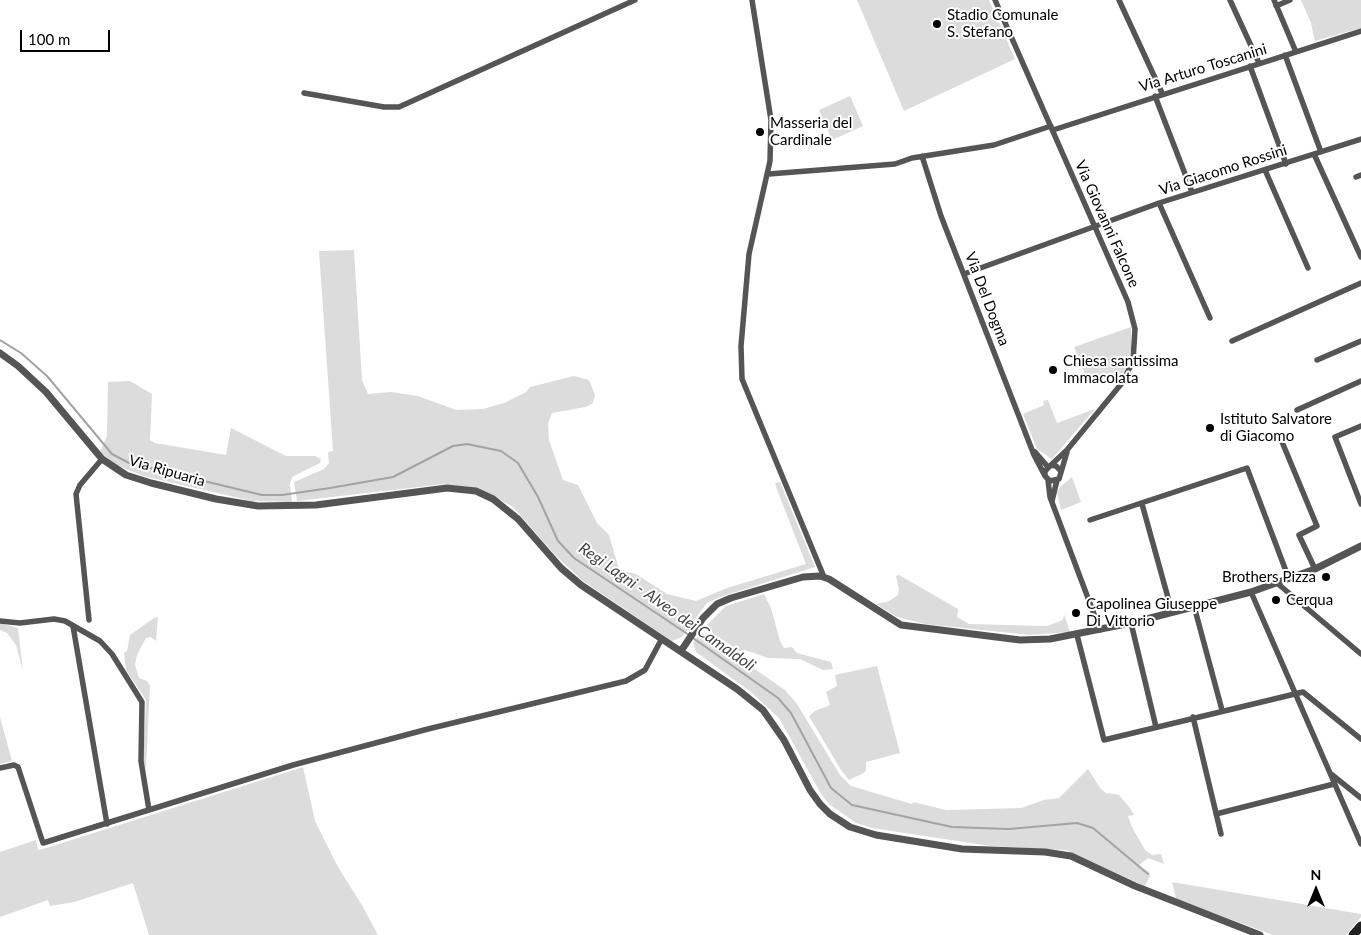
<!DOCTYPE html>
<style>
body{margin:0}
#map{position:relative;width:1361px;height:935px;overflow:hidden;background:#fff;font-family:Lato,sans-serif}
canvas{display:block}
.north{position:absolute;left:1291px;top:865px;width:50px;height:50px;-webkit-text-stroke:4px #fff;paint-order:stroke;rotate:0deg;font-size:14px;font-weight:700;line-height:20px;text-align:center;color:#000}
.north::after{content:'';display:block;margin:auto;width:18px;height:22px;background:#000;clip-path:polygon(50% 0,100% 100%,50% 72%,0 100%)}
.scale{position:absolute;left:20px;top:30px;width:90px;height:22px;box-sizing:border-box;border:2px solid #000;border-top:0;padding-left:6px;font-size:15px;line-height:18px;white-space:nowrap;color:#000;-webkit-text-stroke:4px #fff;paint-order:stroke}
</style>
<div id="map">
<canvas width="1361" height="935"></canvas>
<div class="north">N</div>
<div class="scale">100 m</div>
</div>
<script>
const ctx = document.querySelector('canvas').getContext('2d');
ctx.lineJoin = 'round';
function fillPath(path, color) { ctx.fillStyle = color; ctx.fill(path, 'evenodd'); }
const poly = rows => new Path2D(rows.map(r => 'M' + r).join(''));
function stroke(path, color, width, dash) { ctx.strokeStyle = color; ctx.lineWidth = width; ctx.lineCap = dash ? 'butt' : 'round'; ctx.setLineDash(dash || []); ctx.stroke(path); }
function write(font, color, halo, rows, align = 'center') {
  ctx.font = font + ' Lato,sans-serif'; ctx.lineWidth = 4; ctx.setLineDash([]); ctx.textBaseline = 'middle'; ctx.strokeStyle = halo; ctx.fillStyle = color; for (const [text, x, y, turn = 0] of rows) {
    ctx.save(); ctx.translate(x, y); ctx.rotate((+turn || 0) * Math.PI / 180); ctx.textAlign = isNaN(turn) ? turn : align; if (halo) ctx.strokeText(text, 0, 0); ctx.fillText(text, 0, 0); ctx.restore();
  }
}
fillPath(poly([
 [857,0,989,0,1015,59,904,111],
 [1301,0,1361,0,1361,28,1315,41,1311,23],
 [850,96,863,126,832,140,819,110],
 [354,250,362,380,368,394,391,392,418,396,456,410,483,409,504,403,526,392,530,387,574,376,589,380,595,395,593,403,586,407,552,413,548,424,549,440,563,480,578,485,597,523,609,535,618,566,622,571,636,574,667,594,696,601,727,588,806,564,776,487,775,483,780,482,815,567,720,597,707,603,682,637,672,641,583,581,556,556,513,507,479,488,445,484,297,501,294,482,324,469,329,463,328,452,333,451,319,251],
 [1131,327,1131,350,1124,372,1089,384,1074,347],
 [130,381,152,394,150,440,155,443,226,455,231,428,286,456,315,456,321,459,320,463,292,477,290,484,292,502,252,501,143,476,114,464,100,452,107,436,108,382],
 [1048,400,1057,423,1095,409,1052,459,1037,449,1023,414,1044,405,1043,401],
 [1072,477,1081,502,1061,510,1057,492,1061,486],
 [899,575,958,609,957,617,969,624,1047,626,1063,620,1064,614,1070,632,1029,635,925,624,897,617,876,604,889,601,898,595,899,589,896,576],
 [764,594,771,608,780,641,784,648,792,647,797,653,831,662,833,669,823,670,800,659,768,658,745,650,739,651,707,629,707,625,726,606],
 [158,617,156,641,151,637,146,638,137,655,135,665,139,678,147,681,150,686,146,769,143,761,146,700,126,670,124,653,127,651,130,635,154,618],
 [0,623,18,628,23,671,16,645,7,633,0,630],
 [701,632,785,690,797,704,840,775,851,786,912,804,913,802,946,810,1021,808,1044,800,1059,798,1088,769,1101,789,1106,793,1119,795,1130,808,1134,815,1128,816,1132,827,1145,850,1152,855,1161,854,1164,864,1148,858,1139,865,1149,872,1150,876,1145,886,1066,850,990,846,872,828,856,823,829,804,820,792,779,718,751,692,696,652,693,643],
 [877,666,900,753,866,762,866,770,864,773,849,780,841,770,809,716,815,711,830,705,826,692,837,686,835,675],
 [0,717,12,761,0,764],
 [303,767,315,821,338,867,363,907,378,935,149,935,133,883,74,902,50,906,48,900,0,917,0,852,36,840,38,850,46,848],
 [1172,882,1361,914,1361,917,1346,935,1273,935,1176,899]
]), '#dcdcdc');
stroke(poly([
 [0,340,21,353,47,376,112,454,129,463,262,495,282,495,330,488,393,477,453,446,467,444,501,451,518,463,538,497,558,541,574,558,689,635],
 [693,638,778,698,791,713,831,788,852,805,952,827,1009,829,1077,823,1093,828,1148,874]
]), '#a3a3a3', 2);
stroke(poly([
 [752,0,771,120,770,161,749,254,741,346,742,379,824,577],
 [995,0,1128,302,1135,329,1133,361,1122,383,1067,450,1051,465],
 [1119,0,1162,93],
 [1230,0,1259,63],
 [1274,0,1296,52],
 [1276,6,1290,0],
 [1285,55,1321,152],
 [1250,66,1286,164],
 [304,93,384,107,399,107,635,0],
 [1155,96,1192,192],
 [1053,130,1361,31],
 [1314,154,1361,257],
 [922,156,941,216,1034,455,1045,476],
 [1265,170,1308,268],
 [769,174,895,164,912,158,994,145,1051,126],
 [1356,177,1361,175],
 [1159,203,1210,318],
 [964,274,1159,203,1361,139],
 [1232,341,1361,283],
 [1317,360,1361,341],
 [1297,410,1361,381],
 [1361,426,1335,437,1361,504],
 [1280,437,1317,526,1299,535,1315,569],
 [1035,452,1048,467],
 [1060,470,1056,466,1051,465,1045,471,1045,476,1050,481,1059,479,1067,452],
 [1048,480,1050,497,1100,630],
 [1052,501,1057,480],
 [1142,504,1172,612],
 [1090,520,1247,468,1289,579],
 [1277,583,1361,654],
 [1251,592,1361,844],
 [1194,606,1222,710],
 [89,620,76,494,80,485,102,459],
 [0,621,20,623,54,619,65,621,100,641,112,654,142,702,141,761,149,810],
 [1131,623,1156,727],
 [73,626,107,824],
 [1077,635,1104,740,1303,692,1361,739],
 [1193,717,1221,834],
 [0,768,14,765,18,767,43,843,293,765,428,729,626,681,645,670,660,642],
 [1331,774,1361,798],
 [1216,814,1334,784]
]), '#555', 5.5);
stroke(poly([
 [0,353,18,366,46,392,102,459,126,475,151,483,216,499,258,506,316,505,447,488,476,491,493,499,518,519,561,568,581,585,737,689,763,710,784,740,810,790,820,804,830,814,850,827,876,835,962,849,1045,852,1071,856,1135,886,1260,935],
 [681,651,703,618,717,604,731,598,803,577,820,576,829,579,901,625,1020,640,1050,639,1131,623,1251,592,1315,569,1361,546]
]), '#555', 7);
stroke(poly([
 [1353,935,1361,926]
]), '#222', 9);
for (const [x, y, r, color] of [
 [937,24,5,"#000"],
 [760,132,5,"#000"],
 [1053,370,5,"#000"],
 [1210,428,5,"#000"],
 [1326,577,5,"#000"],
 [1276,600,5,"#000"],
 [1076,613,5,"#000"]
]) { const dot = new Path2D(); dot.arc(x, y, r, 0, 2 * Math.PI); ctx.fillStyle = color; ctx.fill(dot); stroke(dot, '#fff', 2); }
write('15px', '#000', '#fff', [
 ["Stadio Comunale",947,15],
 ["S. Stefano",947,32],
 ["Masseria del",770,123],
 ["Cardinale",770,140],
 ["Chiesa santissima",1063,361],
 ["Immacolata",1063,378],
 ["Istituto Salvatore",1220,419],
 ["di Giacomo",1220,436],
 ["Brothers Pizza",1316,577,"right"],
 ["Cerqua",1286,600],
 ["Capolinea Giuseppe",1086,604],
 ["Di Vittorio",1086,621]
], 'left');
write('15px', '#000', '#fff', [
 ["Via Arturo Toscanini",1203,68,-17],
 ["Via Giacomo Rossini",1223,170,-18],
 ["Via Giovanni Falcone",1107,224,66],
 ["Via Del Dogma",987,299,69],
 ["Via Ripuaria",167,471,16]
]);
write('italic 16px', '#444', '#fff', [
 ["Regi Lagni - Alveo dei Camaldoli",667,607,35]
]);
</script>
